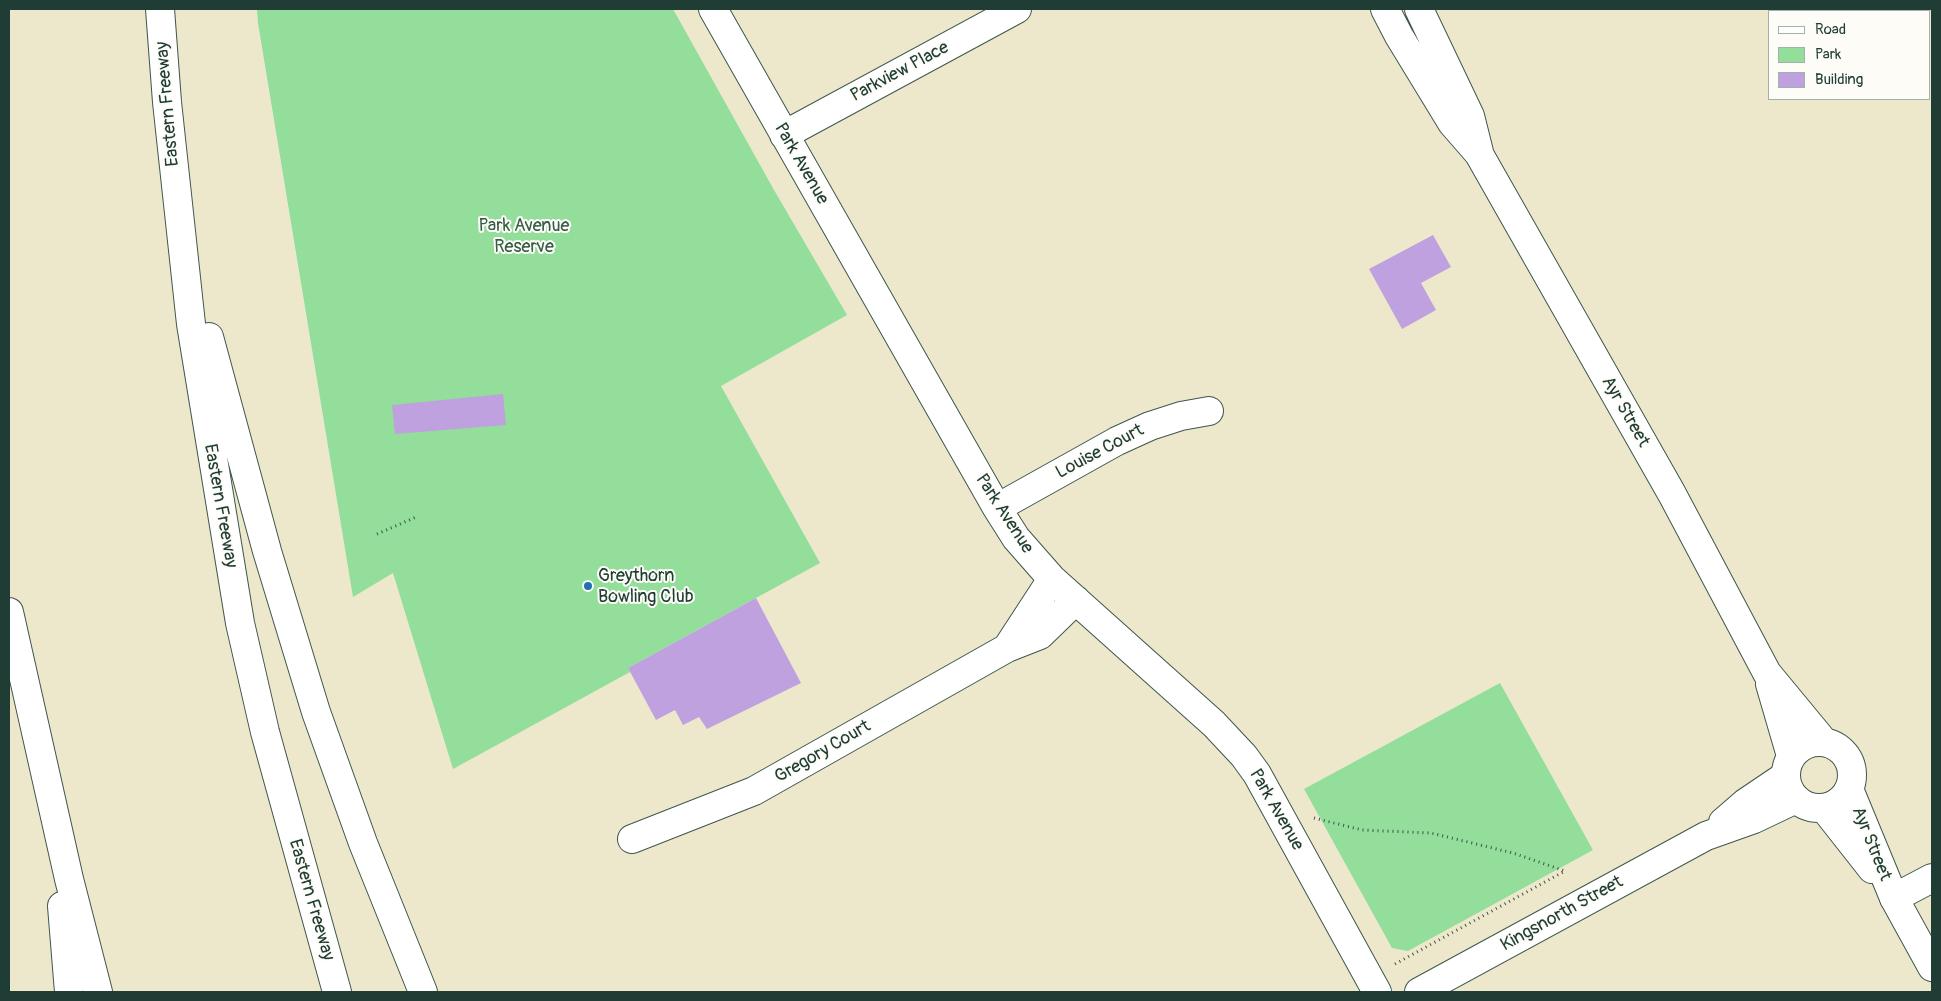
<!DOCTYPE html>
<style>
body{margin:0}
#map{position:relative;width:1941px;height:1001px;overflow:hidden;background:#ede8cc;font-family:Pangolin,sans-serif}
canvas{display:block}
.frame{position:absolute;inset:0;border:10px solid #1f3d34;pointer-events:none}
.legend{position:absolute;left:1768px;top:10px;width:162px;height:90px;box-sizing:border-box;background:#fdfcf7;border:1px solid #a4b0a9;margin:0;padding:6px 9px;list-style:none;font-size:15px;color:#1f3d34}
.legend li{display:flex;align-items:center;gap:10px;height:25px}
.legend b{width:25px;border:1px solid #a4b0a9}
</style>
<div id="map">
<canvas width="1941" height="1001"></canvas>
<div class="frame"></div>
<ul class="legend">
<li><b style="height:6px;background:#fff"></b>Road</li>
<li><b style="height:14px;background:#93de9a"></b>Park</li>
<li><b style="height:14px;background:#bfa1df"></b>Building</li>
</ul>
</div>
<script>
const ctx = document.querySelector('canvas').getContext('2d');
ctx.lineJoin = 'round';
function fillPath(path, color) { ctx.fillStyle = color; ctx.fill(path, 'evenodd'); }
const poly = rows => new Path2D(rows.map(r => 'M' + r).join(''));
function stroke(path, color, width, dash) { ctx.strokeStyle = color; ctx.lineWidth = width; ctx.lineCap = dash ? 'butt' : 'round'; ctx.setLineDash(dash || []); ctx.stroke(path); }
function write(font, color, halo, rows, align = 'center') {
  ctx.font = font + ' Pangolin,sans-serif'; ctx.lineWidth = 4; ctx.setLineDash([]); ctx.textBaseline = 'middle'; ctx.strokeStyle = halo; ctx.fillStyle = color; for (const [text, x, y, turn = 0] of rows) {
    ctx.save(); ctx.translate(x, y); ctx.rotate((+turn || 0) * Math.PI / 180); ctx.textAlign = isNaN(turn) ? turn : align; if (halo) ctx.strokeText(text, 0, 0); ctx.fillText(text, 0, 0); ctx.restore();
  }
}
fillPath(poly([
 [257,9,673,9,774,190,847,315,721,386,820,563,628,668,630,672,453,769,393,573,353,597,258,23],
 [1500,683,1593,850,1408,951,1392,948,1304,789]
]), '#93de9a');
fillPath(poly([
 [1433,235,1451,267,1421,283,1436,310,1402,329,1369,269],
 [503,394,506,425,395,434,392,405],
 [756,598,801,683,707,729,699,717,683,725,675,710,656,720,628,668]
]), '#bfa1df');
const street = poly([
 [713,9,997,508,1016,538,1052,579,1214,724,1244,756,1257,774,1377,992],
 [784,135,1017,9],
 [997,508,1117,441,1150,426,1181,416,1209,411],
 [1007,648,1052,579],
 [1723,822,1745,803,1785,776],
 [632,839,754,791,1007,648,1040,635,1076,600],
 [1894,898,1932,878],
 [1419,992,1706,836,1754,819,1796,799]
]);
const secondary = poly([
 [1385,9,1399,36,1452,123,1479,154,1672,494,1767,673,1824,742],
 [1419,9,1470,116,1479,152],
 [1770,684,1791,756],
 '1786 775a33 33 0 1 1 66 0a33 33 0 1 1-66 0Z',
 [1849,789,1894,898,1932,967],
 [1824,808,1872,869]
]);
const highway = poly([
 [160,9,167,102,191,324,240,623,265,732,337,992],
 [209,337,267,551,316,712,363,843,423,992],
 [9,612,69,879,98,992],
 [62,906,69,992]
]);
stroke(street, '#3e574b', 30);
stroke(secondary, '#3e574b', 30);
stroke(highway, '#3e574b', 30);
stroke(poly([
 [377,534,416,517],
 [1314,818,1362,830,1431,833,1513,853,1565,871],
 [1395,964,1565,871]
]), '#3e574b', 3, [1, 4]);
stroke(street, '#fff', 28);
stroke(secondary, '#fff', 28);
stroke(highway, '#fff', 28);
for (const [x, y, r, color] of [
 [588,586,5,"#1f6fb2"]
]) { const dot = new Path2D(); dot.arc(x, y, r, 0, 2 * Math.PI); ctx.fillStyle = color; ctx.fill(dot); stroke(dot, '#fdfcf7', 2); }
write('18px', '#1f3d34', '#fdfcf7', [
 ["Parkview Place",900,72,-28],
 ["Eastern Freeway",168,104,-95],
 ["Park Avenue",801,164,60],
 ["Ayr Street",1625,412,60],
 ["Louise Court",1100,452,-28],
 ["Eastern Freeway",220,506,80],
 ["Park Avenue",1004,514,57],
 ["Gregory Court",823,752,-30],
 ["Park Avenue",1276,810,60],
 ["Ayr Street",1871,844,68],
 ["Eastern Freeway",311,900,74],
 ["Kingsnorth Street",1562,914,-29]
]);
write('18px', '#365d48', '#fdfcf7', [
 ["Park Avenue",524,226],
 ["Reserve",524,247]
]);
write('18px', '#1f3d34', '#fdfcf7', [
 ["Greythorn",598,576],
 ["Bowling Club",598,597]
], 'left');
</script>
